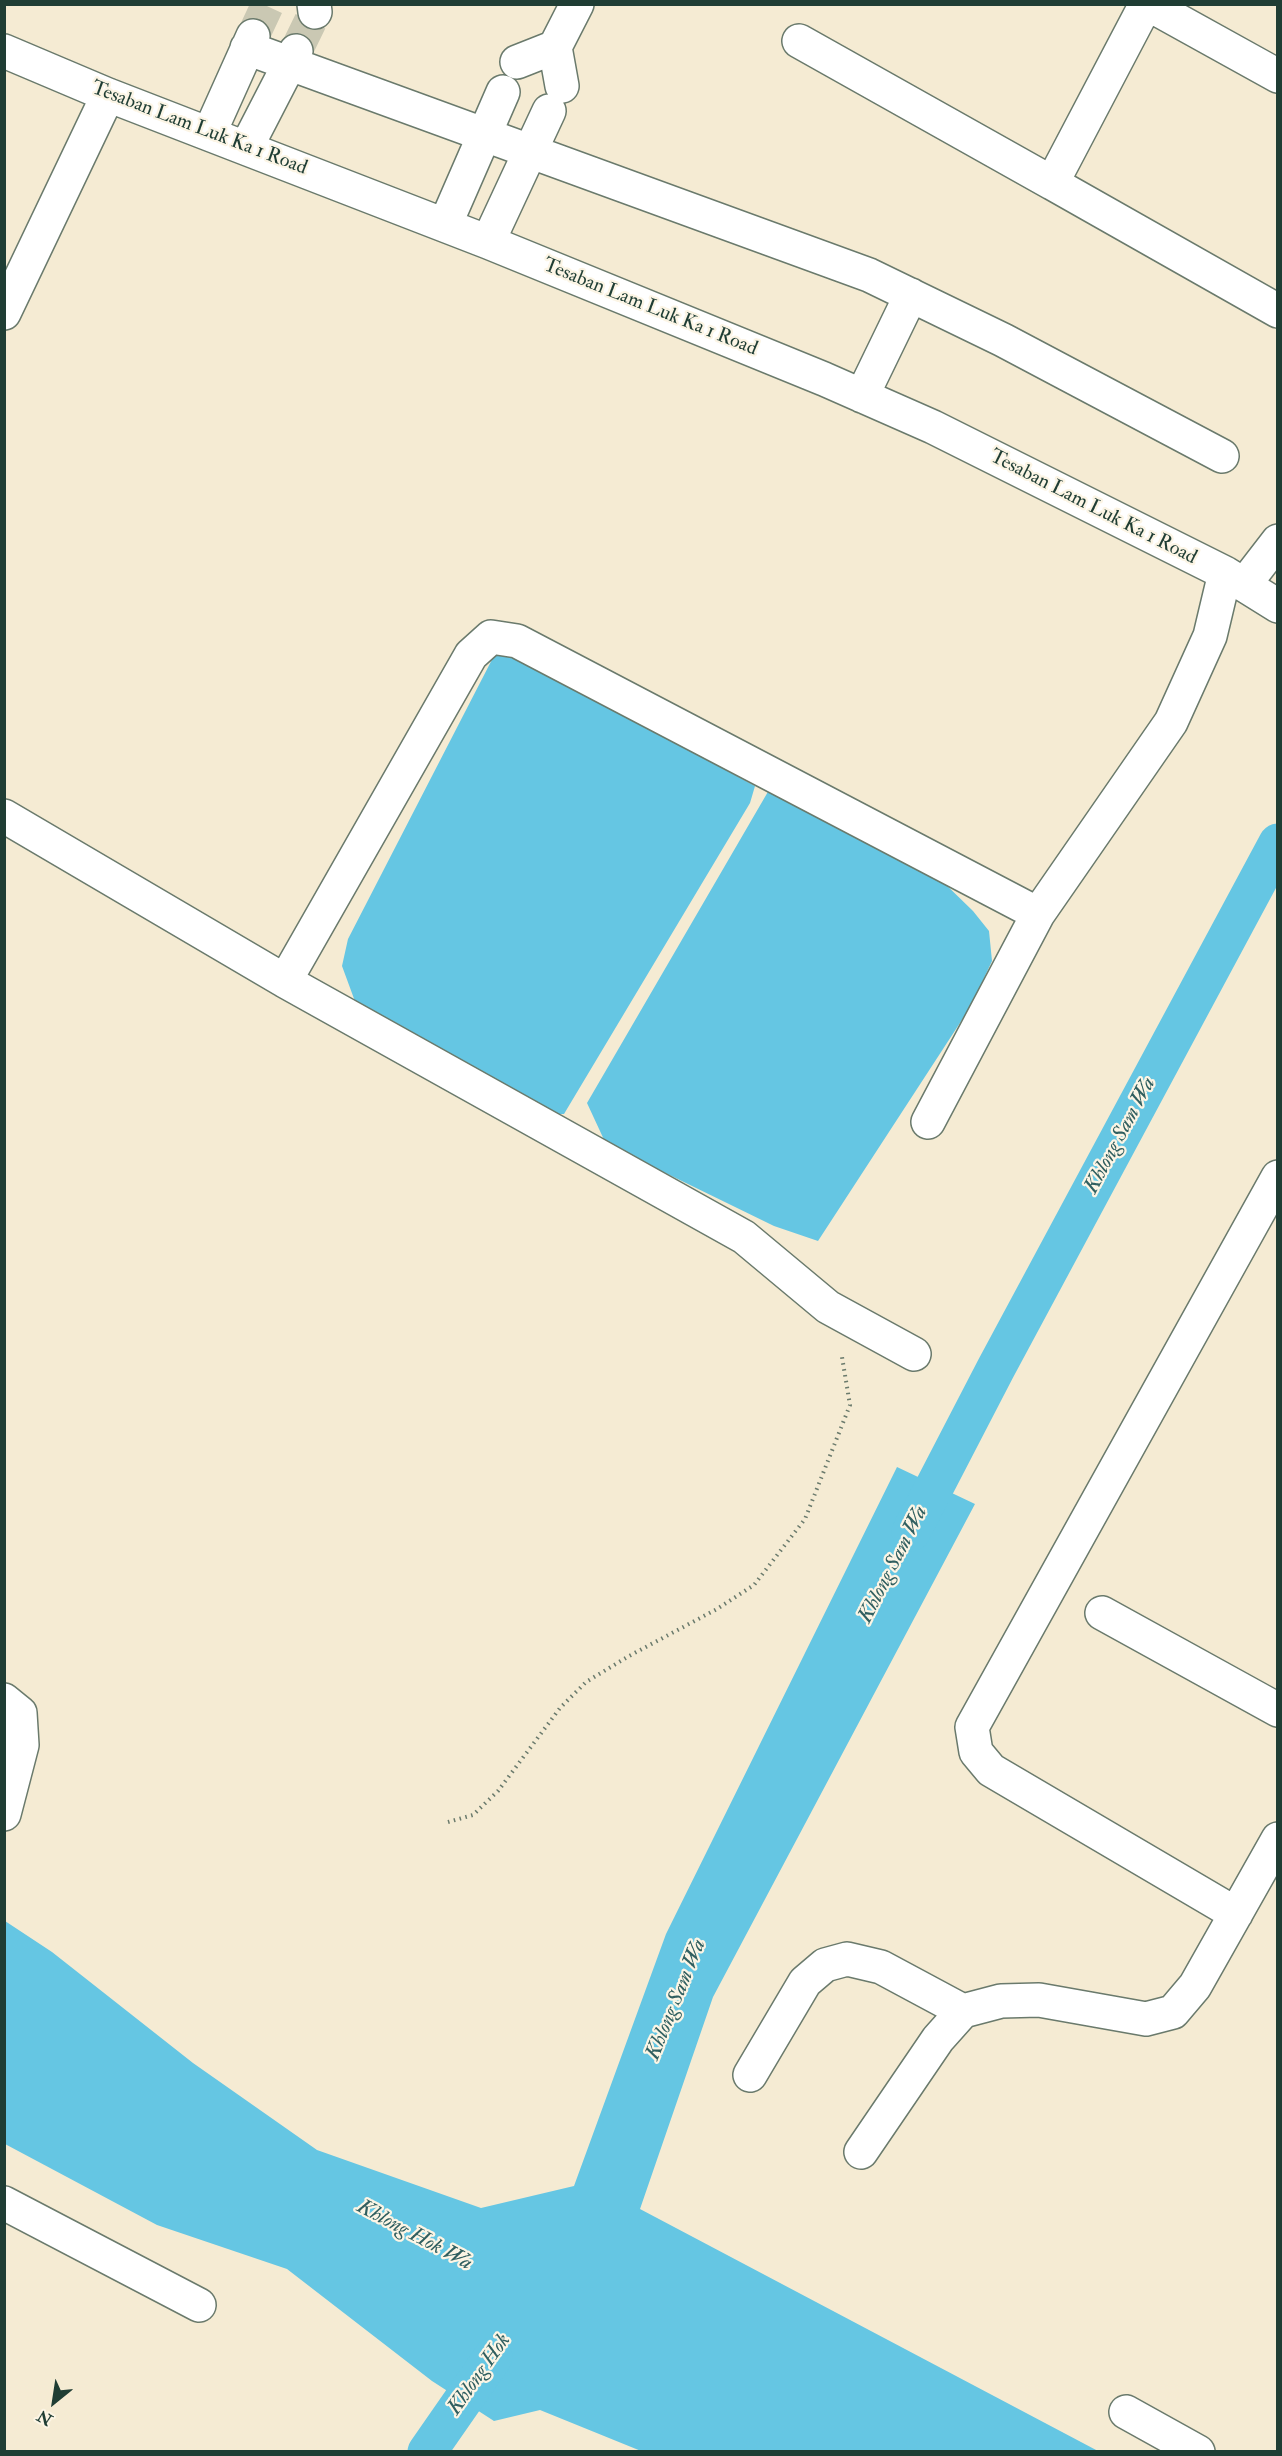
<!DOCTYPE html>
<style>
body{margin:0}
#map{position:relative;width:1282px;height:2456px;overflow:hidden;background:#f5ebd3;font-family:"IM FELL Double Pica",serif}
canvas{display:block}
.frame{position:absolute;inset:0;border:6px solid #1f3d34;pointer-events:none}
.north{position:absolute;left:24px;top:2372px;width:60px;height:60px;-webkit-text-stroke:4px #fcf5e5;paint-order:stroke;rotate:210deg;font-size:16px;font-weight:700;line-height:24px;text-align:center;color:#1f3d34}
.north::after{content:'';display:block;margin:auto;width:21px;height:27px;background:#1f3d34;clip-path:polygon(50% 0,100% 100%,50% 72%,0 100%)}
</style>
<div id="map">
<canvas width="1282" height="2456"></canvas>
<div class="frame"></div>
<div class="north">N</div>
</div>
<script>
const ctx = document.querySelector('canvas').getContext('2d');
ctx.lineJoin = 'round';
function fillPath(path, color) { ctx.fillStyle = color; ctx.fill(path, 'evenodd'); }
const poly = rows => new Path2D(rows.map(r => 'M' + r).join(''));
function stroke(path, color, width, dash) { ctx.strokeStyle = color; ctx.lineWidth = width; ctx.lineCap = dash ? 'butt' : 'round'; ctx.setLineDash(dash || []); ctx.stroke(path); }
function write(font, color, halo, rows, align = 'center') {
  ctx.font = font + ' "IM FELL Double Pica",serif'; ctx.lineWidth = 4.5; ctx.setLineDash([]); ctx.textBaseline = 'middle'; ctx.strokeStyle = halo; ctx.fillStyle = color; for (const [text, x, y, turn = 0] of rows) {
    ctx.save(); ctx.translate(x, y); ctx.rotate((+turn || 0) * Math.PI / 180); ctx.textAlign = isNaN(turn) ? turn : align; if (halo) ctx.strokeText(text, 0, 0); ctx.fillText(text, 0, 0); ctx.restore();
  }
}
fillPath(poly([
 [499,646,755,786,750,803,564,1114,536,1114,360,1015,342,966,348,939],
 [769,790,936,875,973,911,989,931,992,961,971,1006,818,1241,774,1226,606,1144,587,1103],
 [897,1467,975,1504,713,1997,640,2209,1098,2451,641,2451,540,2410,494,2421,432,2381,287,2269,157,2225,5,2144,5,1921,52,1952,193,2063,317,2150,481,2208,574,2186,666,1934]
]), '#65c6e3');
stroke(poly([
 [911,1532,996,1368,1278,843],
 [427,2452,493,2357]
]), '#65c6e3', 39);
stroke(poly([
 [253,36,268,4],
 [296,51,315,12]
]), '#cac8b3', 33, [33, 16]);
const minor = poly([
 [314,4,315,12],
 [1146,4,1052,183,1278,311],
 [1148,4,1278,76],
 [799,41,1052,183],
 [247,48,869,275,1003,340,1222,456],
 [4,51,108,95,488,242,824,379,933,427,1225,573,1278,606],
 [517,62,555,47],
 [562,86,555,47,577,4],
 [209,134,253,36],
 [246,148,296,51],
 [445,225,503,92],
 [488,242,549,111],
 [4,313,108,95],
 [862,396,911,295],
 [1244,585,1278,541],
 [4,816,285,981,744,1237,828,1307,914,1354],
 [285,981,471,655,491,637,517,641,1038,914],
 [928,1122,1038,914,1171,722,1210,636,1225,573],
 [1102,1613,1278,1710],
 [4,1700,20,1713,22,1745,4,1814],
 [1236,1914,991,1770,976,1752,972,1727,1278,1177],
 [750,2075,805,1982,825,1965,847,1959,881,1967,963,2011],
 [861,2152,938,2039,963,2011,1001,2001,1039,2000,1146,2019,1173,2012,1195,1986,1278,1839],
 [4,2203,199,2305],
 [1126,2412,1198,2452]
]);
stroke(minor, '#6a7a6c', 36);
stroke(poly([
 [448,1822,473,1815,498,1791,560,1708,586,1682,629,1656,717,1609,754,1585,805,1519,850,1405,842,1357]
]), '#6a7a6c', 4, [1.5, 4.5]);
stroke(minor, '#fff', 33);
write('20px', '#1f3d34', '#fcf5e5', [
 ["Tesaban Lam Luk Ka 1 Road",199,129,21],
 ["Tesaban Lam Luk Ka 1 Road",650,308,22],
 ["Tesaban Lam Luk Ka 1 Road",1093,508,27]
]);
write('italic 21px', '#305f60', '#fcf5e5', [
 ["Khlong Sam Wa",1121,1136,-62],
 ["Khlong Sam Wa",894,1565,-63],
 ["Khlong Sam Wa",677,2000,-68],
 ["Khlong Hok Wa",414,2236,28],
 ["Khlong Hok",480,2375,-55]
]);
</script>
